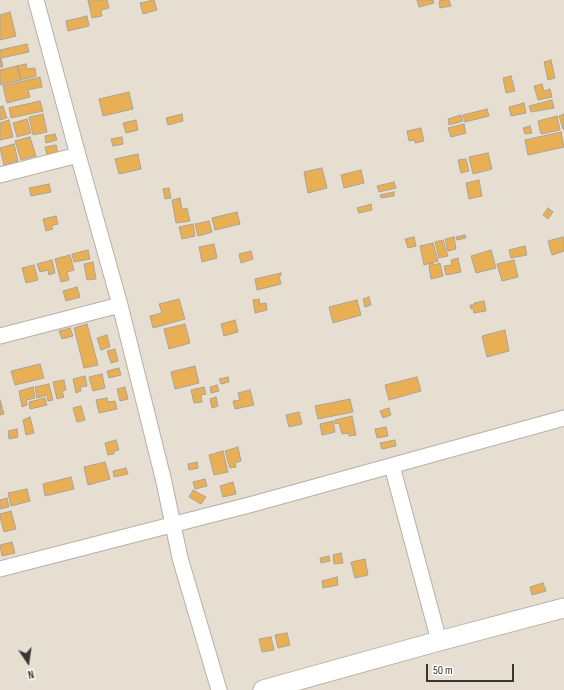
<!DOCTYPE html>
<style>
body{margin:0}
#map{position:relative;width:564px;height:690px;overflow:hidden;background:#e7ded2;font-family:"Sofia Sans Condensed",sans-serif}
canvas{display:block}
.north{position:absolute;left:8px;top:642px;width:40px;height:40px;-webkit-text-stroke:3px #fff;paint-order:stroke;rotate:167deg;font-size:11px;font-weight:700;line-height:16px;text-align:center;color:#3a3732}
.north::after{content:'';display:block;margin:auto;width:14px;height:18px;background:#3a3732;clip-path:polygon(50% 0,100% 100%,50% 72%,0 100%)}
.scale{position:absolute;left:426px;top:664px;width:88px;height:18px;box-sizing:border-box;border:2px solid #3a3732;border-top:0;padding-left:5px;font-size:12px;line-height:14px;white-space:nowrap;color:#3a3732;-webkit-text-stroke:3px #fff;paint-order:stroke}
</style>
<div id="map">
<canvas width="564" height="690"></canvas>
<div class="north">N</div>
<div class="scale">50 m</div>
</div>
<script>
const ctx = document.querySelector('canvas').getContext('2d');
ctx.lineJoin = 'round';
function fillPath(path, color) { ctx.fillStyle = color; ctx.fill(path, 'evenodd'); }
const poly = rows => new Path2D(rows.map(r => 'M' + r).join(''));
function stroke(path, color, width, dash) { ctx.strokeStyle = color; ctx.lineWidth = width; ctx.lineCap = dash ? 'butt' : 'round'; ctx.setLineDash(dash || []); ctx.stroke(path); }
const building = poly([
 [88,0,107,0,109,8,101,10,102,16,92,18,88,0],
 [154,0,157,10,143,14,140,3,154,0],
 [417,0,433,0,434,3,419,7,417,0],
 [443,0,449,0,451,6,440,8,439,1,443,0],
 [10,12,16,36,0,40,0,15,10,12],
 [87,16,89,26,68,31,66,21,87,16],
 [27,44,29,52,1,58,3,67,0,67,0,50,27,44],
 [551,60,555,78,548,80,544,62,551,60],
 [26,64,27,69,35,68,36,76,21,80,17,66,26,64],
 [17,66,21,80,1,85,0,79,0,70,17,66],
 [511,76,515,91,506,93,503,78,511,76],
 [40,77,42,87,28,90,30,97,7,103,3,86,40,77],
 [542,84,544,91,550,89,552,97,538,100,534,86,542,84],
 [129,92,133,109,103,116,99,99,129,92],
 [552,100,554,108,531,112,529,106,552,100],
 [40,101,43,111,11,118,9,108,40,101],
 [524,103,526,113,511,116,509,107,524,103],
 [3,106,7,118,0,120,0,107,3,106],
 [487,109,489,116,465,122,463,115,487,109],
 [43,114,47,132,33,135,29,117,43,114],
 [182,114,183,121,168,125,166,118,182,114],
 [564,114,564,129,563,129,559,116,564,114],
 [461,115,463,121,449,125,448,119,461,115],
 [557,116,560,130,541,134,538,121,557,116],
 [27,119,31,133,17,137,13,123,27,119],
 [9,120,13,137,0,140,0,123,9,120],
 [136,120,138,130,126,133,123,123,136,120],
 [464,124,466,133,451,137,448,128,464,124],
 [530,126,532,133,525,134,523,128,530,126],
 [421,128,424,141,415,143,415,140,409,141,407,131,421,128],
 [561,132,564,147,528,155,525,140,561,132],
 [55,134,57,140,46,143,45,136,55,134],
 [30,137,36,156,21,160,15,141,30,137],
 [122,137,123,144,113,146,111,139,122,137],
 [14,144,18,161,4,165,0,148,14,144],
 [56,145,58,153,47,155,45,147,56,145],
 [488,153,492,169,473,174,469,157,488,153],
 [138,154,141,169,119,174,115,159,138,154],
 [466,159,469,171,461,173,458,160,466,159],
 [322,168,327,188,308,193,304,172,322,168],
 [361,170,364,183,344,188,341,175,361,170],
 [479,180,482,196,469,199,466,183,479,180],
 [394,182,396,188,379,192,377,186,394,182],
 [49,184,51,192,31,196,29,188,49,184],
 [169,188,171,198,165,199,163,189,169,188],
 [394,192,394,196,381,198,380,195,394,192],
 [180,198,182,209,187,208,190,221,176,223,172,200,180,198],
 [371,204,372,210,359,213,357,208,371,204],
 [548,208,553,212,548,219,543,215,548,208],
 [237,212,240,224,215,230,212,218,237,212],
 [56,216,58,224,51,226,53,229,46,231,43,219,56,216],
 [209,221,212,232,198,236,195,224,209,221],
 [193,224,195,236,182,239,179,227,193,224],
 [465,235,466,238,457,240,456,237,465,235],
 [414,237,416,246,408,248,405,239,414,237],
 [454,237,456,249,448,251,445,239,454,237],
 [563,237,564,243,564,251,552,255,548,241,563,237],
 [443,240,448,256,439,258,435,242,443,240],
 [433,243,438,261,424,265,420,246,433,243],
 [214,244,217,258,202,262,199,247,214,244],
 [525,246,527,255,511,258,509,250,525,246],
 [88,250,90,259,74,262,72,254,88,250],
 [491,250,496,268,476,273,471,256,491,250],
 [251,251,253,259,241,263,239,254,251,251],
 [70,255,74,270,67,272,69,280,61,282,55,259,70,255],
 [458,258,461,272,446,275,444,266,452,265,451,260,458,258],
 [52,260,55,273,49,275,48,270,40,272,37,264,52,260],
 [514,260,518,277,502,281,497,264,514,260],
 [93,262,96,279,87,280,84,264,93,262],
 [429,263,433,263,434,265,440,263,443,276,431,279,429,266,430,266,429,263],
 [34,265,38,280,26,283,22,268,34,265],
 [281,273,281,276,279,276,281,284,257,290,255,279,281,273],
 [77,287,80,297,66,301,63,291,77,287],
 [369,297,371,305,365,307,363,299,369,297],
 [179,299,185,319,153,328,150,316,162,313,159,304,179,299],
 [259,299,260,304,266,303,267,310,255,313,253,300,259,299],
 [357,300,361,315,333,323,329,307,357,300],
 [484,301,486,311,474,313,473,308,471,309,470,305,474,305,474,303,484,301],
 [235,320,238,332,224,336,221,324,235,320],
 [87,324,98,365,84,368,74,328,87,324],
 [185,324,190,343,169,349,164,329,185,324],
 [70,328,73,336,62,339,59,331,70,328],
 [505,330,509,351,487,357,482,336,505,330],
 [107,335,110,347,101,350,97,338,107,335],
 [115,349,118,361,111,363,107,351,115,349],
 [40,364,44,378,15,385,11,371,40,364],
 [195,366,199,383,175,389,171,372,195,366],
 [119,368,121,375,109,378,107,371,119,368],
 [102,374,105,388,93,391,89,377,102,374],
 [85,376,87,386,80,387,81,391,76,393,73,379,85,376],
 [228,377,229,382,221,384,219,379,228,377],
 [417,377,421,391,389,400,385,385,417,377],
 [64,380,66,390,62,391,64,397,57,399,53,382,64,380],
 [49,384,53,400,48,401,47,395,37,398,35,387,49,384],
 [217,385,219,391,211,393,210,387,217,385],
 [33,387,35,398,26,400,27,405,22,407,19,391,33,387],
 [125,387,128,399,120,401,117,389,125,387],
 [204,387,206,394,201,395,202,402,194,403,191,390,204,387],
 [250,390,254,405,235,409,233,401,240,400,238,393,250,390],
 [216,397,218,406,212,408,210,399,216,397],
 [45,398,47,405,30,409,29,402,45,398],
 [107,398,108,402,115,401,117,409,99,413,96,400,107,398],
 [350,399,353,412,318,419,315,406,350,399],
 [0,400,4,414,0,415,0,400],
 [81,406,85,420,77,422,73,408,81,406],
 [389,408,391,415,383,418,380,411,389,408],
 [299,412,302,424,289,427,286,415,299,412],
 [352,416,356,435,349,436,349,433,342,434,339,423,335,424,335,420,352,416],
 [30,417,34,433,26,435,23,420,30,417],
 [333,421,335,432,322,435,320,424,333,421],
 [386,427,388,436,377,438,375,429,386,427],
 [17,429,18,437,9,439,8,431,17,429],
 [116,440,119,450,114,451,114,454,108,455,105,443,116,440],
 [395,440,396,446,382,449,380,443,395,440],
 [238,447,241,461,235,463,236,467,230,468,225,451,238,447],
 [223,451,228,472,214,475,209,455,223,451],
 [105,462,110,479,88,485,84,467,105,462],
 [197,462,198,468,189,470,188,464,197,462],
 [126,468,128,474,114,477,113,471,126,468],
 [71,477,74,489,45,496,43,484,71,477],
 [205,479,207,486,195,489,193,482,205,479],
 [233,482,236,494,223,497,220,486,233,482],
 [27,489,30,501,11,506,8,493,27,489],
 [193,490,206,497,201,504,189,497,193,490],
 [7,498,9,507,0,509,0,500,7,498],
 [11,511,16,529,4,532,0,517,0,514,11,511],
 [12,542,15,553,2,556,0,545,12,542],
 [341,553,343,563,334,564,333,555,341,553],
 [329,556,330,561,321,563,320,558,329,556],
 [365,559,368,575,355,578,351,562,365,559],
 [337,577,338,585,323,588,322,581,337,577],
 [543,583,546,591,532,595,530,587,543,583],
 [287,633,290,645,278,648,275,635,287,633],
 [271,637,274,650,262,652,259,639,271,637]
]);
fillPath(building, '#e9af55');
stroke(building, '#aba397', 1);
const minor = poly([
 [36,0,78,155,120,305,164,482,180,558,219,690],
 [0,175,78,155],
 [0,336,120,305],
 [392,466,439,641],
 [0,569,253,504,564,418]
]);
const major = poly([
 [263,690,439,641,564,608]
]);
stroke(minor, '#b8afa4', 17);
stroke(major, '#b8afa4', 21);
stroke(minor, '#fff', 15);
stroke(major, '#fff', 19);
</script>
